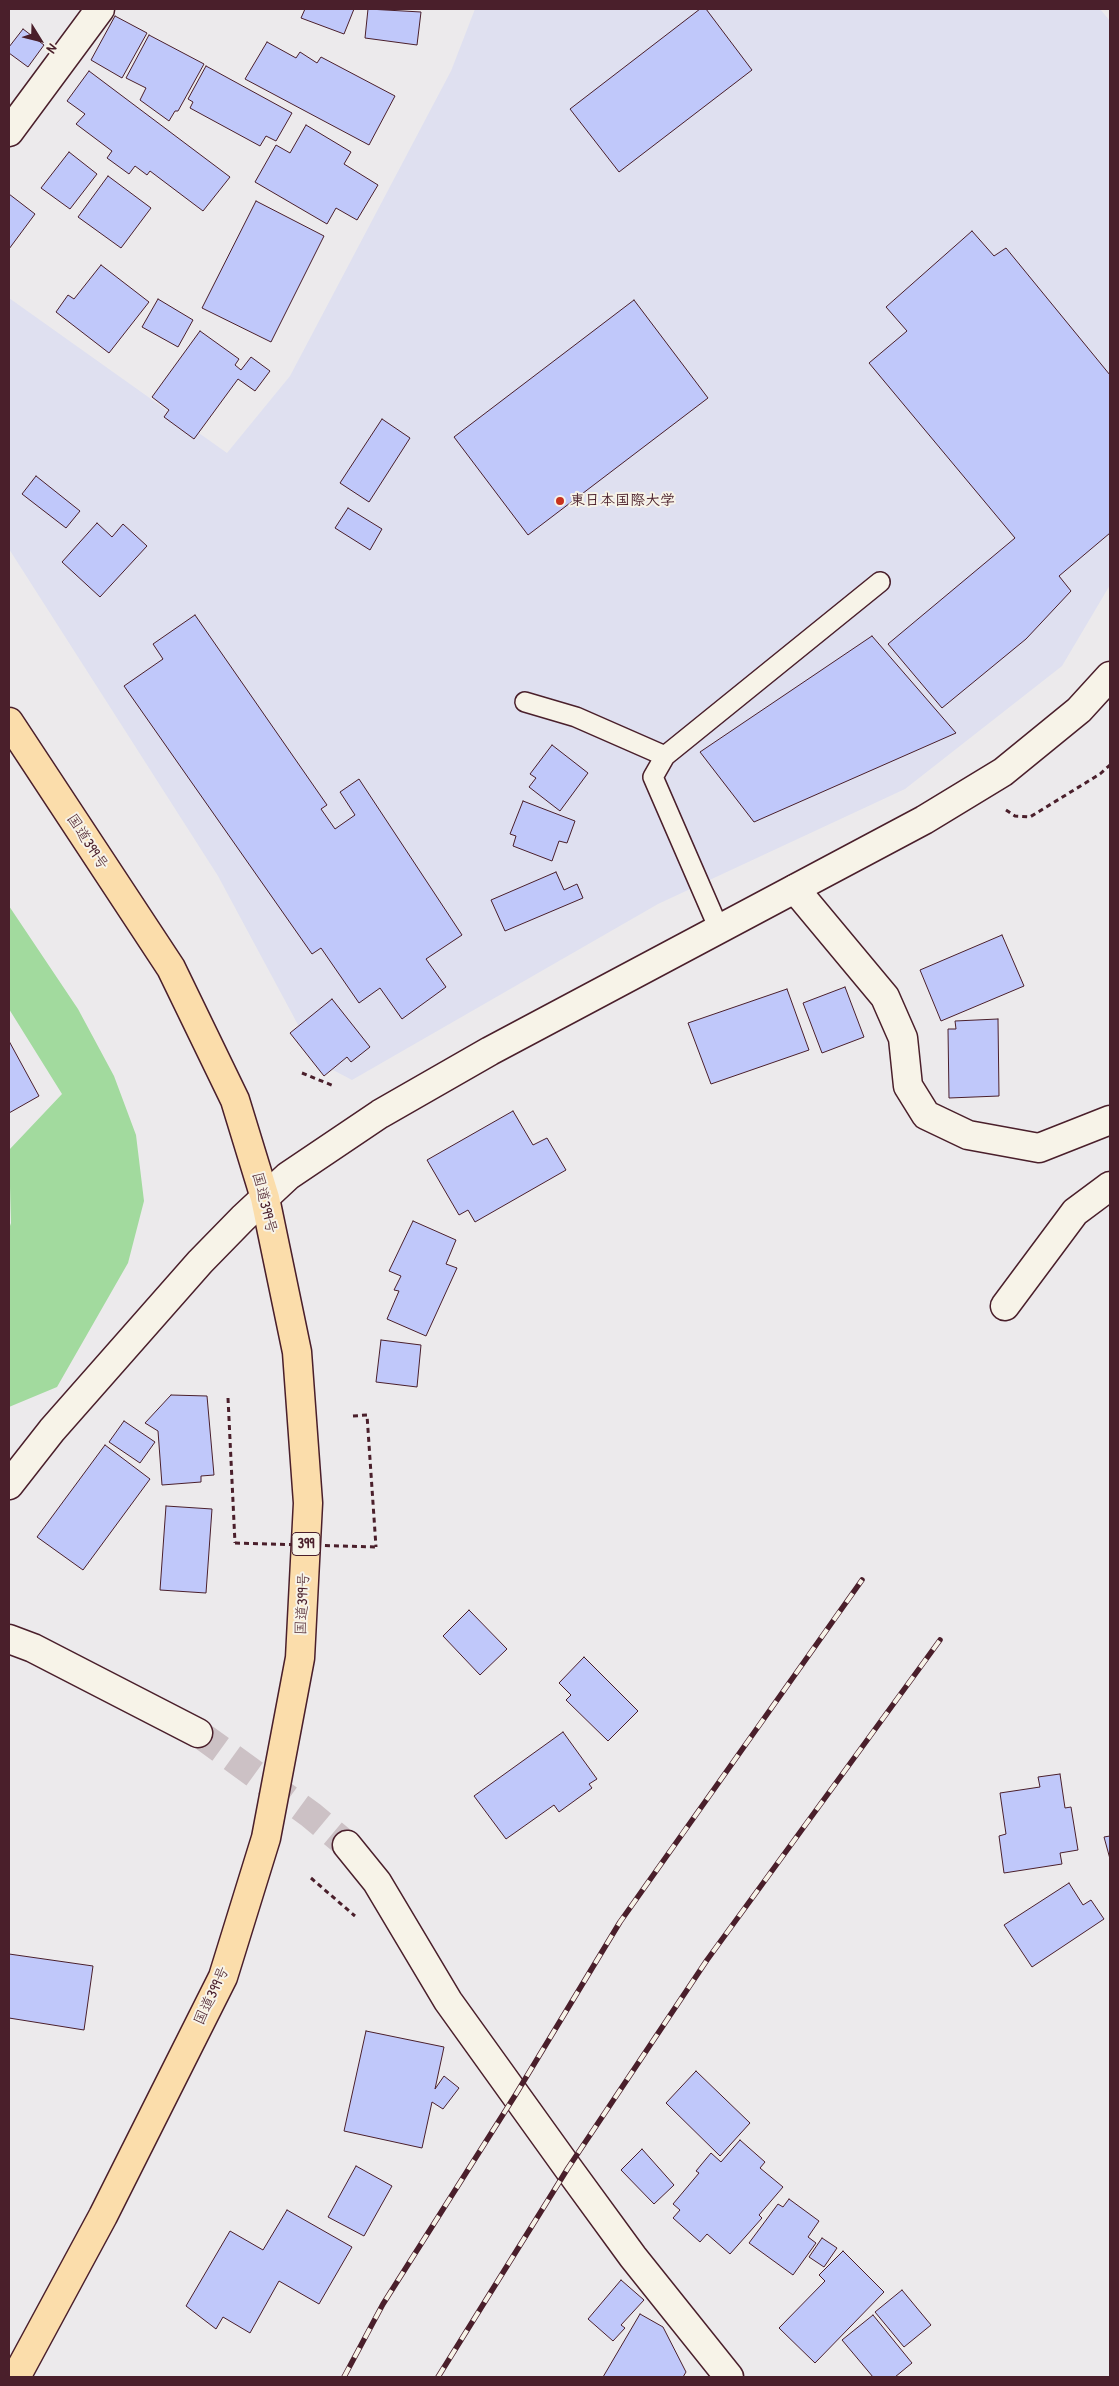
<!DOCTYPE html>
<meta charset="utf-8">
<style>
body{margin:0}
#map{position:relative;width:1119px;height:2386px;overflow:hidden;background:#eceaec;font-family:"Patrick Hand",sans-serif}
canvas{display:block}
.frame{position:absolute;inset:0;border:10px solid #4a1f2b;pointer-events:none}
.north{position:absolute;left:15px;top:15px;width:50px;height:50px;-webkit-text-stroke:4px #f7f3e8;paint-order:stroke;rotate:126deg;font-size:14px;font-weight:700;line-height:20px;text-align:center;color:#4a1f2b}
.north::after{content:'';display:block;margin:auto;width:18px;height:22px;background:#4a1f2b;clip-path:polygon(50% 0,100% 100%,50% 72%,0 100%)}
</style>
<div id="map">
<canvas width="1119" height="2386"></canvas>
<div class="frame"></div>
<div class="north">N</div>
</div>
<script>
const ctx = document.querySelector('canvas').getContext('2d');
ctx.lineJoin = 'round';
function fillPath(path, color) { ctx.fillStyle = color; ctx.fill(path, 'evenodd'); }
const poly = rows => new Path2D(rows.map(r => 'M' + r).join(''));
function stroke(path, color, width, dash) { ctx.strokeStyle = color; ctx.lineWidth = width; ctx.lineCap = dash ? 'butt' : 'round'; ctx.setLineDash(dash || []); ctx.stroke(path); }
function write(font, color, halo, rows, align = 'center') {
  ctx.font = font + ' "Patrick Hand","Klee One",sans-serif'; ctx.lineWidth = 4; ctx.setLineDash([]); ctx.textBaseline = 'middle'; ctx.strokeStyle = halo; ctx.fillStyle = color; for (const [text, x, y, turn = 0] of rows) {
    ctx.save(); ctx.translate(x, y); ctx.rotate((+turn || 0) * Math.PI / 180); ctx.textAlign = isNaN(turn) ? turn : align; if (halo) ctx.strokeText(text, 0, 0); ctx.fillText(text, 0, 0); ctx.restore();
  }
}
fillPath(poly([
 [475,9,1100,9,1110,21,1110,585,1062,666,905,789,658,904,352,1080,318,1062,218,876,9,549,9,298,227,453,290,376,451,71]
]), '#dfe0f0');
fillPath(poly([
 [9,906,78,1009,114,1076,136,1135,144,1201,128,1263,57,1387,9,1407,9,1229,11,1223,9,1150,62,1094,9,1009]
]), '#a2da9e');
const building = poly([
 [305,9,354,9,344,34,301,18,305,9],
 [368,9,421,12,417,45,365,38,368,9],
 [700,9,706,9,752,70,619,172,570,109,700,9],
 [115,16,147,33,122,78,91,60,115,16],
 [23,29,44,45,28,67,9,53,9,47,23,29],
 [149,35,204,64,178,111,175,111,169,121,140,100,146,88,126,78,149,35],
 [267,42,296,58,300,52,317,63,321,57,395,96,369,145,245,79,267,42],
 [206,66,292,113,276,141,266,136,260,146,190,108,193,102,188,99,206,66],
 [89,71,230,177,203,211,150,171,147,175,135,166,129,174,107,158,112,151,76,124,85,114,67,101,89,71],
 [306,125,351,152,344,164,378,185,357,220,336,208,327,224,255,182,276,145,290,153,306,125],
 [69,152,97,174,70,209,41,188,69,152],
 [108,176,151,208,121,248,78,217,108,176],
 [9,194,35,214,9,249,9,194],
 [256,201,324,236,271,342,202,308,256,201],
 [972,231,994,256,1006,248,1110,375,1110,533,1059,576,1071,591,1026,639,942,708,888,644,1015,538,869,363,907,331,886,307,972,231],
 [101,265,149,302,109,353,56,312,68,295,74,299,101,265],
 [158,299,193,320,178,347,142,327,158,299],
 [634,300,708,398,528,535,454,437,634,300],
 [200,331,239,359,235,365,241,370,251,357,270,371,255,391,238,379,194,439,164,417,169,410,152,397,200,331],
 [382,419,410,438,369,502,340,483,382,419],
 [36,476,80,511,66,528,22,494,36,476],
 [348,508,382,529,370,550,335,528,348,508],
 [97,523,112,537,123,524,147,546,100,597,62,562,97,523],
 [195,615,327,805,321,809,335,829,355,815,340,792,359,779,462,935,426,959,446,987,402,1019,380,988,359,1003,321,948,312,954,124,686,163,659,153,644,195,615],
 [872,636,956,733,754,822,700,752,872,636],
 [552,745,588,773,560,811,529,787,536,778,530,774,552,745],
 [523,801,575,821,567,843,559,841,552,861,513,846,516,836,510,834,523,801],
 [556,872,564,890,577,884,583,898,505,931,491,900,556,872],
 [1002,935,1024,986,941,1021,920,970,1002,935],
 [845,987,864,1037,822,1053,803,1003,845,987],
 [787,989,809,1050,711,1084,688,1023,787,989],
 [332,999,370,1047,351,1062,347,1057,324,1076,290,1033,332,999],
 [998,1019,999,1096,949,1098,948,1029,956,1029,955,1021,998,1019],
 [9,1041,39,1096,9,1113,9,1041],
 [513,1111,533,1145,547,1138,566,1170,475,1222,468,1210,459,1215,427,1160,513,1111],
 [413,1221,456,1240,446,1264,457,1268,426,1336,387,1319,399,1291,394,1290,401,1276,389,1271,413,1221],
 [381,1340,421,1345,417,1387,376,1382,381,1340],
 [171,1395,207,1396,214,1475,201,1476,201,1482,162,1485,158,1431,145,1423,171,1395],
 [124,1421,155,1442,140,1463,109,1442,124,1421],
 [105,1445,150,1479,83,1570,37,1537,105,1445],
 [166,1506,212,1509,206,1593,160,1590,166,1506],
 [469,1610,507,1649,480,1675,443,1636,469,1610],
 [584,1657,638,1711,608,1741,566,1700,571,1695,559,1683,584,1657],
 [563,1732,597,1779,589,1784,592,1788,559,1812,554,1805,506,1839,474,1796,563,1732],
 [1060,1774,1065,1808,1071,1807,1078,1850,1060,1853,1062,1864,1004,1873,999,1836,1006,1834,1000,1793,1040,1787,1038,1777,1060,1774],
 [1110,1836,1110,1859,1104,1837,1110,1836],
 [1069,1883,1083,1905,1091,1900,1104,1919,1032,1967,1004,1925,1069,1883],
 [9,1954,93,1966,84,2030,9,2018,9,1954],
 [366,2031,444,2047,435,2089,444,2076,459,2088,443,2109,432,2102,422,2148,344,2131,366,2031],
 [696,2071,750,2123,720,2156,666,2103,696,2071],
 [740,2140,765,2162,760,2168,783,2187,759,2215,762,2218,730,2254,707,2234,700,2242,673,2218,680,2210,673,2204,699,2173,696,2171,711,2153,721,2162,740,2140],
 [642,2149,674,2185,654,2204,621,2170,642,2149],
 [356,2166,392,2186,364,2236,328,2217,356,2166],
 [789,2199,819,2221,808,2237,816,2243,793,2275,749,2243,778,2204,783,2207,789,2199],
 [287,2210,352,2247,319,2304,279,2281,250,2333,223,2317,216,2329,186,2306,230,2231,263,2250,287,2210],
 [822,2238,837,2248,824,2267,809,2257,822,2238],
 [843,2251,884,2292,815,2363,779,2328,825,2281,819,2275,843,2251],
 [621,2280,644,2300,621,2325,625,2328,613,2341,588,2319,621,2280],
 [902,2290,931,2325,904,2347,875,2312,902,2290],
 [640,2314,663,2327,686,2372,683,2377,603,2377,640,2314],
 [873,2315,912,2363,895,2377,873,2377,842,2340,873,2315]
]);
fillPath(building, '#c0c8fa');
stroke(building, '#4a1f2b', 1);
stroke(poly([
 [198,1733,311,1815,347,1845]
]), '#ccc1c5', 28, [28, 14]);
const lane = poly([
 [525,702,576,717,665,756],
 [719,929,653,777,665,756,880,582]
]);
const street = poly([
 [795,889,885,997,903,1038,908,1086,926,1115,968,1135,1039,1148,1110,1120],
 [1005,1306,1075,1212,1110,1186]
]);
const secondary = poly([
 [9,132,100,9],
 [9,1485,52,1430,200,1262,243,1218,288,1176,380,1114,490,1051,924,820,1003,772,1079,710,1110,676],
 [9,1639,33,1648,198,1733],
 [347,1845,377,1882,448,2001,568,2168,633,2257,729,2377]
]);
const highway = poly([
 [9,722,171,968,235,1100,265,1198,297,1352,308,1503,300,1658,266,1838,223,1977,103,2216,16,2377]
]);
stroke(lane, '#4a1f2b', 22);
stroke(street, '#4a1f2b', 31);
stroke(secondary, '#4a1f2b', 31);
stroke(highway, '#4a1f2b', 31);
stroke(poly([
 [1006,810,1015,816,1030,817,1100,774,1110,765],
 [302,1073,334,1086],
 [228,1398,235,1543],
 [353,1416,367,1415,376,1547],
 [311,1878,355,1916]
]), '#4a1f2b', 3, [5, 4]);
stroke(lane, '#f7f3e8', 19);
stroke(street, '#f7f3e8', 28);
stroke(secondary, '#f7f3e8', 28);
stroke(highway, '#fbddab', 28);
const rail = poly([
 [344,2377,383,2304,516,2094,620,1922,862,1580],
 [438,2377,568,2168,707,1960,940,1640]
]);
stroke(rail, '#4a1f2b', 5.5);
stroke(rail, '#f7f3e8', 4, [11]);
stroke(poly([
 [235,1543,376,1547]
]), '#4a1f2b', 3, [5, 4]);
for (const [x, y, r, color] of [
 [560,501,5,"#c8321e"]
]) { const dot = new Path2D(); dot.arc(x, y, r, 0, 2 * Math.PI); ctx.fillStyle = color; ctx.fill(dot); stroke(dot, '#f7f3e8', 2); }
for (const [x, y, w] of [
 [306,1544,28]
]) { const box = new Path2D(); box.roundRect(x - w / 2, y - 11.5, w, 23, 4); ctx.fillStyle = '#f7f3e8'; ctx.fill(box); stroke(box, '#4a1f2b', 1); }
write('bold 14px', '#4a1f2b', null, [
 ["399",306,1544]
]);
write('bold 15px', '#4a1f2b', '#f7f3e8', [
 ["東日本国際大学",570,501]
], 'left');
write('15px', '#4a1f2b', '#f7f3e8', [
 ["国道399号",87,842,57],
 ["国道399号",264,1203,76],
 ["国道399号",303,1604,-87],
 ["国道399号",212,1996,-65]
]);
</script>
